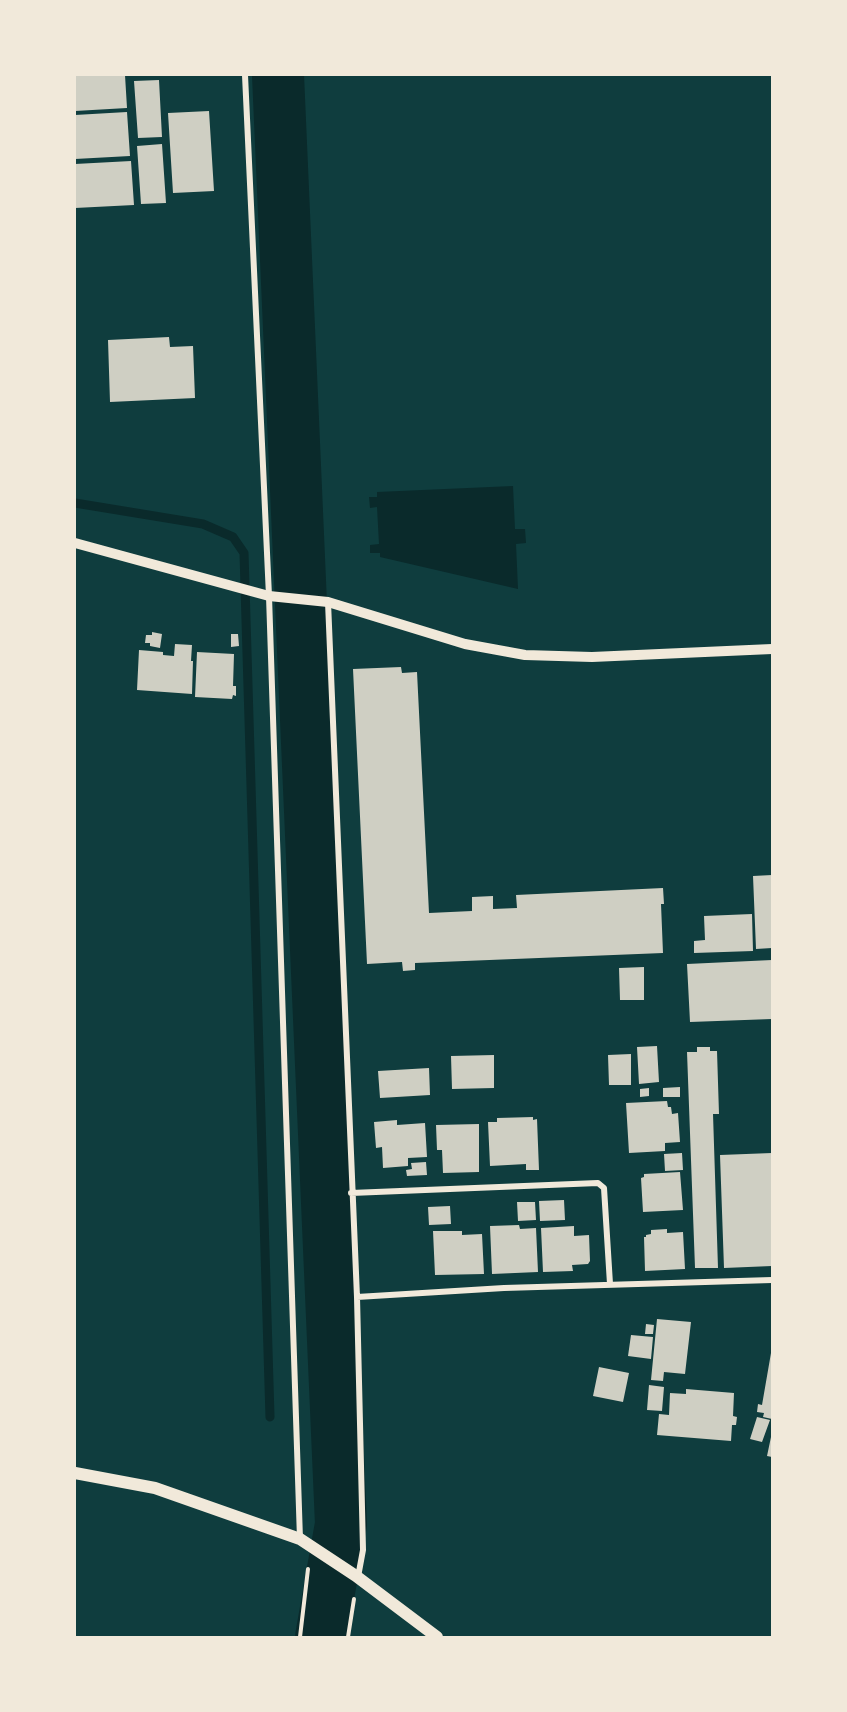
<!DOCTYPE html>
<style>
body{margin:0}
#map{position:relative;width:847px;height:1712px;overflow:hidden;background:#0f3d3e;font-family:Mulish,sans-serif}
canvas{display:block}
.frame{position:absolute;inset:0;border:76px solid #f1e9da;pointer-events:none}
</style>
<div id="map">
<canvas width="847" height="1712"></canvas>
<div class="frame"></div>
</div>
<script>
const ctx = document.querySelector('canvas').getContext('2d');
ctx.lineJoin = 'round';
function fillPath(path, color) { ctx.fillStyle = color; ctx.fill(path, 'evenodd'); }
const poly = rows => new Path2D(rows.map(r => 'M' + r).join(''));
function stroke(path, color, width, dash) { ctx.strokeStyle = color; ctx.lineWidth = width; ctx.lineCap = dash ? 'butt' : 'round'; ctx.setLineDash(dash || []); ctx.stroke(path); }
fillPath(poly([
 [513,486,515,529,525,529,526,543,516,544,518,589,380,557,380,553,370,553,370,545,379,544,377,507,370,508,369,497,377,497,377,492]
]), '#0a2a2b');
stroke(poly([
 [75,503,203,524,233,537,244,553,270,1417]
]), '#0a2a2b', 9);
stroke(poly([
 [278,75,341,1524,321,1637]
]), '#0a2a2b', 52);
fillPath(poly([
 [75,75,125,75,127,108,75,111],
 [159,80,162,137,138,138,134,81],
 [209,111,214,191,173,193,168,113],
 [127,112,130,156,75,159,75,115],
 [162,144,166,203,141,204,137,146],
 [131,161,134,205,75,208,75,164],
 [169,337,170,347,193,346,195,398,110,402,108,340],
 [152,632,162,634,160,648,150,646,150,643,145,643,146,635,152,635],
 [231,634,238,634,239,646,231,647],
 [175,644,192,645,191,661,193,661,192,694,137,690,139,650,163,652,163,655,174,656],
 [197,652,234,654,233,686,236,686,236,696,233,695,232,699,195,697],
 [401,667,402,673,417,672,429,913,472,911,472,897,493,896,493,909,517,908,516,895,663,888,664,904,661,904,663,953,415,963,415,970,403,971,402,962,367,964,353,669],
 [772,875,772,948,756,949,753,876],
 [752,914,753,951,694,953,694,941,705,940,704,916],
 [772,960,772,1019,690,1022,687,964],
 [644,967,644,1000,620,1000,619,968],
 [657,1046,659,1082,639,1084,637,1047],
 [697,1047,710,1047,710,1051,717,1051,719,1114,713,1114,718,1268,695,1268,687,1052,697,1052],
 [631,1054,631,1085,609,1085,608,1055],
 [494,1055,494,1088,452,1089,451,1056],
 [429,1068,430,1095,380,1098,378,1071],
 [680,1087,680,1097,663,1097,663,1088],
 [649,1088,649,1096,640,1097,640,1089],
 [667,1101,668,1107,671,1107,672,1114,678,1113,680,1142,665,1143,665,1151,629,1153,626,1103],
 [533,1117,533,1120,537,1119,539,1170,526,1170,526,1164,490,1166,488,1122,497,1122,497,1118],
 [397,1120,397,1125,425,1123,427,1157,408,1158,408,1166,383,1168,382,1147,376,1148,374,1122],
 [479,1124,479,1172,443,1173,442,1150,437,1150,436,1125],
 [682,1153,683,1170,665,1171,664,1154],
 [772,1153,772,1266,724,1268,720,1155],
 [426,1162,427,1175,407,1176,406,1170,412,1169,411,1163],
 [680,1172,683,1210,643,1212,641,1178,644,1177,644,1174],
 [564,1200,565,1220,540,1221,539,1201],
 [517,1202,535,1202,536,1220,518,1221],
 [450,1206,451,1224,429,1225,428,1207],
 [519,1225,520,1229,536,1228,538,1272,492,1274,490,1226],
 [574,1226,574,1236,589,1235,590,1261,588,1264,572,1265,573,1271,543,1272,541,1228],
 [667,1229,667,1233,683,1232,685,1269,645,1271,644,1237,646,1237,646,1235,651,1234,651,1230],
 [433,1231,462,1231,462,1235,482,1234,484,1274,435,1275],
 [657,1319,691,1322,685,1374,664,1372,663,1381,651,1380],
 [646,1324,654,1325,653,1334,645,1334],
 [631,1335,653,1337,651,1359,628,1356],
 [771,1353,772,1353,772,1419,763,1417,764,1413,757,1412,758,1404,762,1405],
 [599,1367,629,1373,623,1402,593,1396],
 [649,1385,664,1387,662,1411,647,1410],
 [686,1389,734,1393,733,1416,737,1417,736,1425,732,1425,731,1441,657,1435,659,1414,669,1415,670,1393,686,1394],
 [757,1417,770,1420,762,1442,750,1439],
 [771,1437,772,1437,772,1457,767,1456]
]), '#cfcfc3');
stroke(poly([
 [300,1637,308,1569],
 [348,1637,354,1599]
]), '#f1e9da', 4);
stroke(poly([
 [245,75,269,596,300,1539],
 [328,602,357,1297,363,1550,358,1577],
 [351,1193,598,1183,604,1188,610,1284],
 [357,1297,504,1288,772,1280]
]), '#f1e9da', 6);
stroke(poly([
 [75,543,269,596,328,602,465,644,525,655,592,657,772,649]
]), '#f1e9da', 10);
stroke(poly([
 [75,1473,155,1488,300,1539,356,1576,437,1637]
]), '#f1e9da', 12);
</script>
